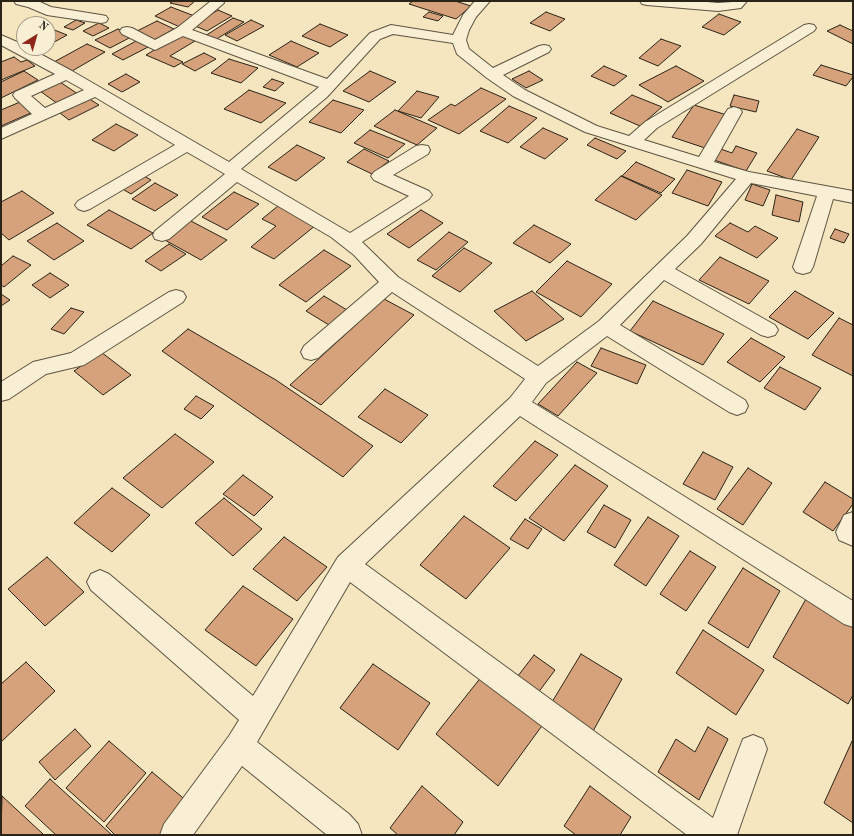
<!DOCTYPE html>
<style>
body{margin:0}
#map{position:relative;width:854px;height:836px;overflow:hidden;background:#f5e6bf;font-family:"Old Standard TT",serif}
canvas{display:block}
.frame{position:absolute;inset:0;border:2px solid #2a2318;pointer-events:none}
.north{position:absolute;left:16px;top:16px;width:40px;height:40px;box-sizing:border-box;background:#f8efd5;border:1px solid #a69d89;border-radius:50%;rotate:37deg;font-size:11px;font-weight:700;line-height:16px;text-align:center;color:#2a2318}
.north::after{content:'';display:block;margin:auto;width:14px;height:18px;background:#8f2418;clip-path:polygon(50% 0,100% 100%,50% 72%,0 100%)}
</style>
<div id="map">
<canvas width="854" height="836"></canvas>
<div class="frame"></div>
<div class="north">N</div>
</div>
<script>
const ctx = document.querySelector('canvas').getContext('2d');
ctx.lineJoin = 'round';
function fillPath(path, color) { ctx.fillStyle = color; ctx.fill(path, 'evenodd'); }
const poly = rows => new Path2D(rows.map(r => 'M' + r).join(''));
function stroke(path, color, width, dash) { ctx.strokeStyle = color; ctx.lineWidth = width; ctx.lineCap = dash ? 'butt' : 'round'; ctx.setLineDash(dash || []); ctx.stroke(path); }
const building = poly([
 [173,1,195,1,188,7,170,3,173,1],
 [413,1,455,1,471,6,456,19,409,4,413,1],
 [171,7,197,17,180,27,155,16,171,7],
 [218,10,232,16,207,31,193,25,218,10],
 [429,12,443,16,438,21,423,17,429,12],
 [546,12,565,19,550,31,530,23,546,12],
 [719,14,741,22,724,35,702,27,719,14],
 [233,18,244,22,215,40,205,36,233,18],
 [76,20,85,23,73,30,64,27,76,20],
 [251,20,264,26,237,41,225,35,251,20],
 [157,21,174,29,154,40,137,31,157,21],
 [99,23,109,28,93,36,83,31,99,23],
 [320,24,348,35,330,47,302,36,320,24],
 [840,25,853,31,853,44,827,31,840,25],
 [52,29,67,35,49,45,48,45,48,31,52,29],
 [118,29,133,36,110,48,95,40,118,29],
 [181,34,195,41,170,56,183,62,174,67,146,55,181,34],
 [661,39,681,46,658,66,639,58,661,39],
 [138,40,150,46,123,60,112,54,138,40],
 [291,41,319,53,297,67,269,55,291,41],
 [87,44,105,52,72,71,54,62,87,44],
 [204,53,216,59,195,71,182,64,204,53],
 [14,57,21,62,27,60,35,66,1,80,1,62,14,57],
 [229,59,258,68,241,83,211,73,229,59],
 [821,65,853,75,853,77,846,86,813,75,821,65],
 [604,66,627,76,614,86,591,76,604,66],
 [676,66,704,81,668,102,639,85,676,66],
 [24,71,38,80,1,98,1,82,24,71],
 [370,71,396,82,369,102,343,91,370,71],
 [529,71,543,80,526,88,512,79,529,71],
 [126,74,140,82,122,92,108,84,126,74],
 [272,79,284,83,275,91,263,87,272,79],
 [60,82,78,94,58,104,40,91,60,82],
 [481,88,506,99,459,134,428,120,451,104,455,106,481,88],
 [249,90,286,103,261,123,224,109,249,90],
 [417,91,439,97,421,118,398,111,417,91],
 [632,95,662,107,640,126,610,113,632,95],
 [734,95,759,101,756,112,730,106,734,95],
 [85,96,99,105,69,120,56,110,85,96],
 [333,100,364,110,341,133,309,122,333,100],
 [20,102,33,112,1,126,1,110,20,102],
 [694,105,727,115,705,148,672,137,694,105],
 [509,106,537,118,508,143,480,131,509,106],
 [395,110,437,128,417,145,374,126,395,110],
 [116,124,138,135,114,151,92,140,116,124],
 [543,128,568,139,545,159,520,147,543,128],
 [797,129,819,137,791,180,767,171,797,129],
 [370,130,405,144,388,158,354,143,370,130],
 [595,138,626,151,617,159,587,145,595,138],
 [297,145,325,158,296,181,268,167,297,145],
 [736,146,757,153,746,171,711,159,718,148,732,153,736,146],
 [364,149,389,161,372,174,347,162,364,149],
 [636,162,675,179,661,193,622,176,636,162],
 [687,170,722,182,708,206,672,193,687,170],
 [139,173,151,180,131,194,119,187,139,173],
 [621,176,662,195,636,220,595,200,621,176],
 [155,183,178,195,155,211,132,199,155,183],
 [752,184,770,190,763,206,745,200,752,184],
 [22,191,54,213,9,240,1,233,1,202,22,191],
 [234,192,259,204,227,230,202,217,234,192],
 [776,195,803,202,799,222,772,215,776,195],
 [278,206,316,225,274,259,251,247,276,226,262,219,278,206],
 [109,210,153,233,131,249,87,225,109,210],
 [421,210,443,223,409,248,387,234,421,210],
 [189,220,227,240,201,260,163,239,189,220],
 [57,223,84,241,54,260,27,241,57,223],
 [730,223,748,232,755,226,778,238,757,258,715,236,730,223],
 [534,225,571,244,550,263,513,243,534,225],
 [835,229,849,234,844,243,830,238,835,229],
 [449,232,468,242,436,270,417,260,449,232],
 [169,244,186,254,161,271,145,261,169,244],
 [464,248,492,263,460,292,432,276,464,248],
 [324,250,351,266,306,302,279,285,324,250],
 [13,256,31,265,4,287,1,285,1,266,13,256],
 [720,257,769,281,749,304,699,280,720,257],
 [567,261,612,284,581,317,536,292,567,261],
 [50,273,69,285,50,298,32,285,50,273],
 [532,291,564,319,526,341,494,311,532,291],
 [795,291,834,313,808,339,769,317,795,291],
 [1,294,10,300,1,306,1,294],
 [324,296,347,310,329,325,306,311,324,296],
 [384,299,414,315,321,405,290,385,384,299],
 [653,301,724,334,703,365,630,331,653,301],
 [71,308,84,312,64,334,51,329,71,308],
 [839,318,853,325,853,376,812,355,839,318],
 [188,329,276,380,373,446,343,477,162,351,188,329],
 [751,338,785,357,760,382,727,362,751,338],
 [601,348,646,365,637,384,591,366,601,348],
 [101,352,131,375,103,395,74,371,101,352],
 [577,362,597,373,558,416,538,404,577,362],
 [780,367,821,388,805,410,764,388,780,367],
 [385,389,428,415,401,443,358,417,385,389],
 [196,396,214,406,201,419,184,409,196,396],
 [175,434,214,462,162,508,123,478,175,434],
 [535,441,558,455,516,501,493,486,535,441],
 [703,452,733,467,715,500,683,484,703,452],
 [575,465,608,486,564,541,529,518,575,465],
 [748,468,772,483,743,525,717,509,748,468],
 [243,475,273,497,254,516,223,494,243,475],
 [825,482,853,499,853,504,833,531,803,512,825,482],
 [112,488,150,515,112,552,74,523,112,488],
 [224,498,262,529,233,556,195,523,224,498],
 [604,505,631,520,615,548,587,532,604,505],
 [464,516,510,548,466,599,420,565,464,516],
 [648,517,679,536,646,586,614,565,648,517],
 [525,519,542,529,528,549,510,539,525,519],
 [284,537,327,567,297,601,253,569,284,537],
 [690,551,716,567,686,611,660,594,690,551],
 [47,557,84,592,45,626,8,589,47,557],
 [743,568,780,591,748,648,708,623,743,568],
 [243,586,293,619,256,666,205,630,243,586],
 [806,599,853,627,853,695,848,704,773,657,806,599],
 [703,630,764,670,736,715,676,673,703,630],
 [581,654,622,679,588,740,546,712,581,654],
 [534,655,555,670,532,701,511,685,534,655],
 [26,662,55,691,1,742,1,684,26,662],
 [373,664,430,703,398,750,340,708,373,664],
 [482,676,544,723,498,786,436,734,482,676],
 [708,727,728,739,699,800,658,772,676,739,695,752,708,727],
 [75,729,91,746,55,780,39,762,75,729],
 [853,739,853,823,824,803,853,739],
 [109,741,146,773,104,822,66,788,109,741],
 [152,772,188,802,161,835,115,835,106,826,152,772],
 [50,779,112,835,56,835,25,806,50,779],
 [422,786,463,822,454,835,398,835,390,828,422,786],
 [590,786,631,817,620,835,576,835,564,826,590,786],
 [2,796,43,834,42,835,1,835,2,796]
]);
fillPath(building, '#d6a27b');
stroke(building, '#2a2318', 1);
const minor = poly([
 [14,1,38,1,51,7,101,15,106,16,108,19,106,22,101,23,47,15,28,7,16,4,14,1],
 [211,1,223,1,224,3,192,30,327,79,370,33,391,25,453,35,463,15,475,1,490,1,476,17,469,30,466,40,469,49,493,68,539,46,544,45,549,46,551,49,549,52,503,75,525,90,597,126,629,136,645,122,804,25,809,24,814,25,816,28,814,31,657,128,644,140,699,157,726,112,728,109,734,107,740,109,742,112,714,162,749,172,853,191,853,203,833,199,813,267,810,272,803,274,796,272,793,267,817,196,751,183,701,244,675,269,775,325,778,330,775,335,768,337,761,335,664,280,620,325,745,400,748,406,745,412,737,415,729,412,607,336,546,383,532,402,853,601,853,627,844,624,520,416,365,564,713,818,743,739,753,735,763,739,767,749,737,835,687,835,350,582,257,742,349,814,358,824,362,835,327,835,242,766,193,835,160,835,164,824,229,736,239,720,91,590,87,582,91,574,100,570,109,574,253,696,338,557,510,398,525,379,392,292,318,358,311,360,304,358,301,352,304,346,379,282,354,255,331,237,237,182,169,239,162,241,155,239,153,235,155,231,225,174,187,152,90,209,84,211,78,209,75,205,78,201,175,145,95,97,1,139,1,128,32,114,15,98,13,95,15,92,55,74,1,45,1,35,24,45,24,48,29,48,72,71,229,162,319,87,183,36,155,50,122,34,120,31,122,28,127,27,132,28,155,40,177,28,211,1],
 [393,34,453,43,457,54,487,78,513,96,585,132,736,179,687,236,599,321,538,366,398,277,362,242,429,199,432,195,429,191,393,175,428,154,430,150,428,146,422,145,416,146,374,172,371,176,374,180,409,196,350,233,241,169,327,97,380,39,393,34],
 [66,80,84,90,45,108,31,96,66,80],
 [640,1,696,1,718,3,747,1,741,8,718,11,647,5,642,4,640,1],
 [176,290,183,292,186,297,183,302,84,365,46,374,9,399,1,401,1,382,33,362,71,353,169,292,176,290],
 [853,512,853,546,839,540,836,532,844,515,853,512]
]);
stroke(minor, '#5d5442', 2);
fillPath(minor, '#f8efd5');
</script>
